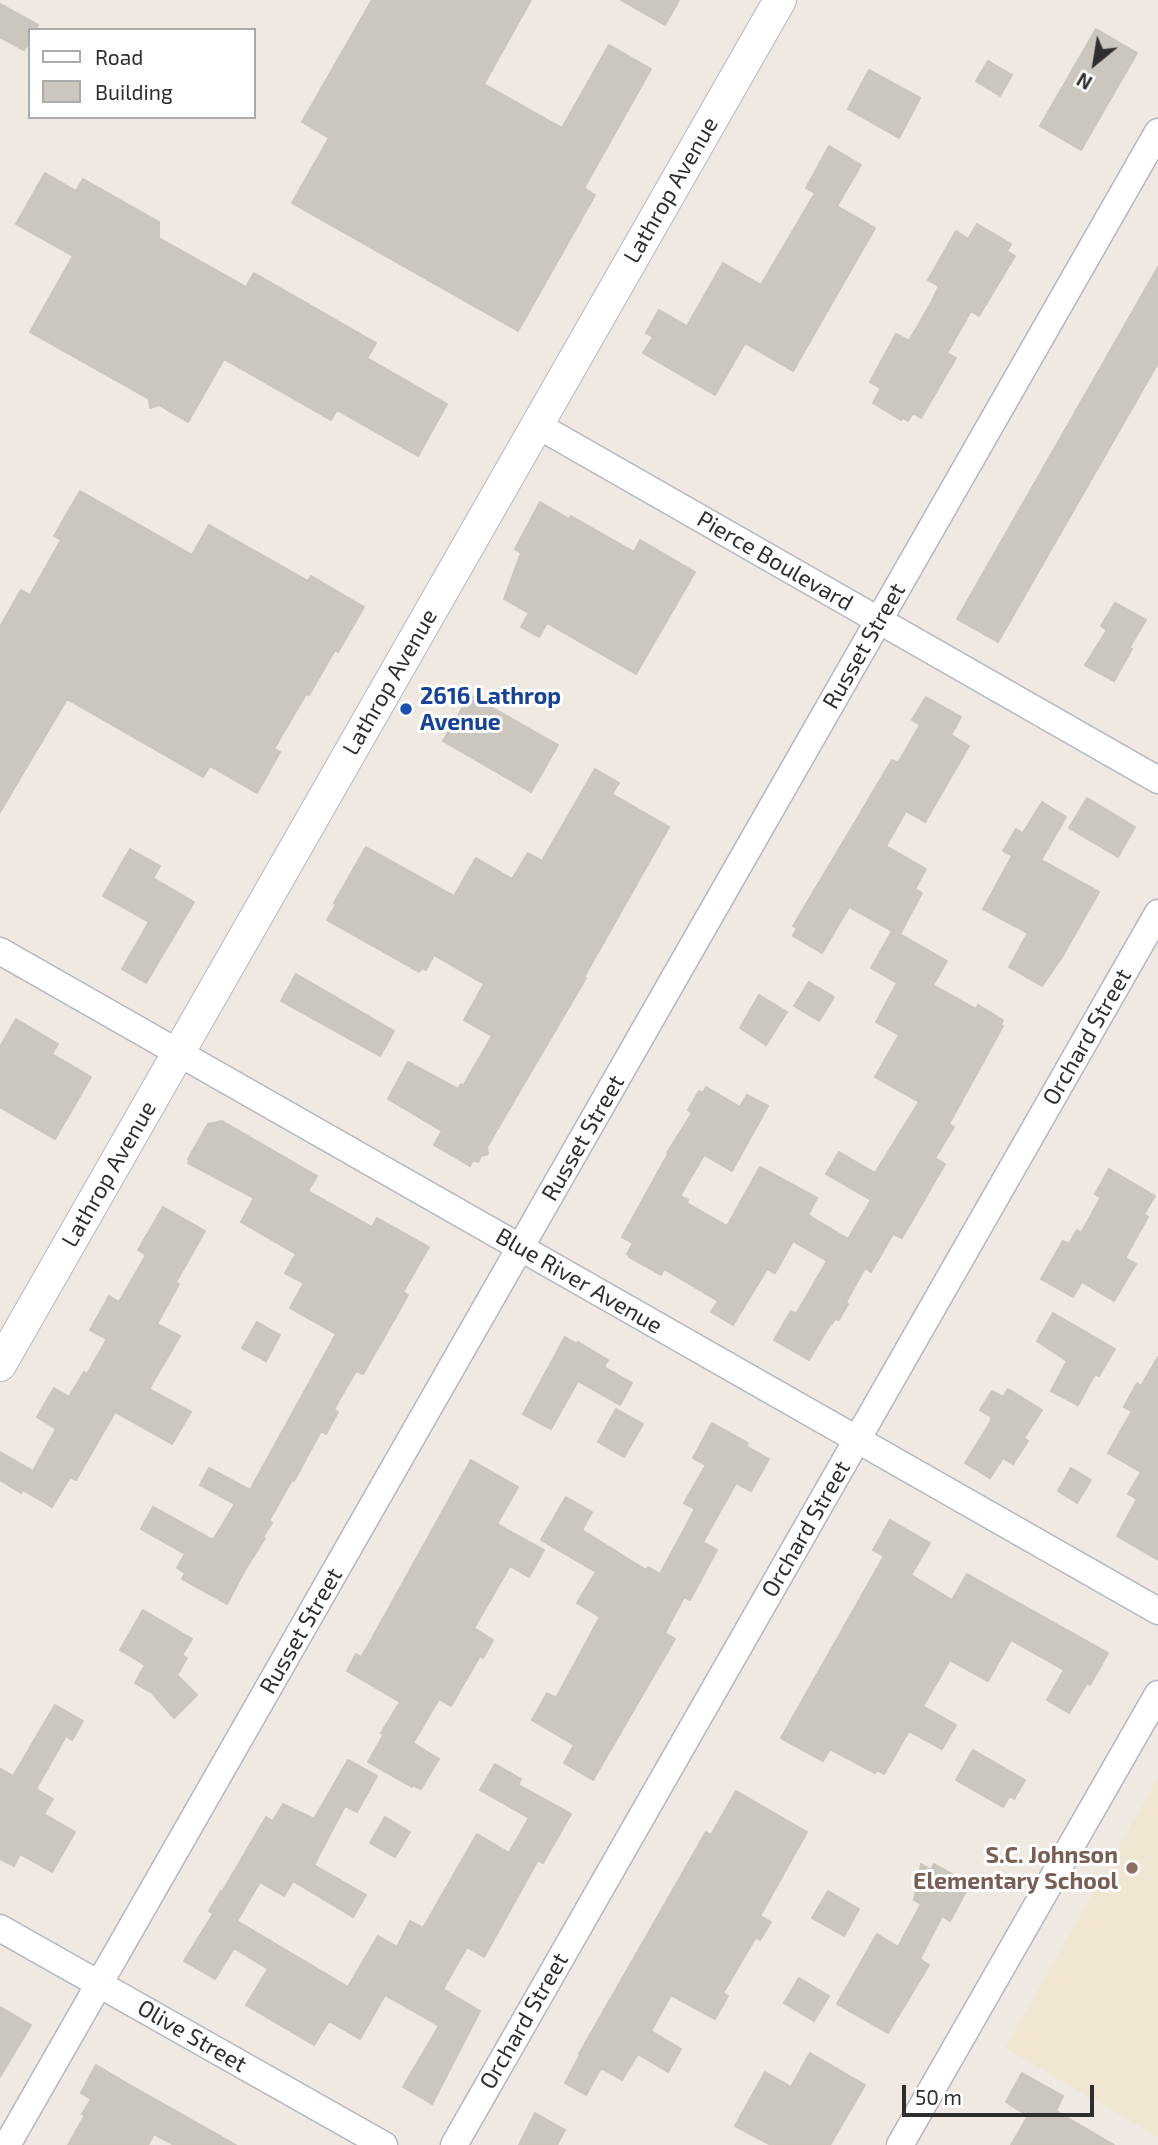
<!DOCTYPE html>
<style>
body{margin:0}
#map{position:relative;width:1158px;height:2145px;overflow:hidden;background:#efe9e1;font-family:"Exo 2",sans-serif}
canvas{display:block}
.legend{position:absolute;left:28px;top:28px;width:228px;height:91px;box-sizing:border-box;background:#fff;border:2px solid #ababab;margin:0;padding:9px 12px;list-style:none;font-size:21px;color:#2e2e2e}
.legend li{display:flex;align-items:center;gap:14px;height:35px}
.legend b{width:35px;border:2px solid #ababab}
.north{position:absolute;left:1060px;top:28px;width:70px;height:70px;-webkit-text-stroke:5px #fff;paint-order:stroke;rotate:210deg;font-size:19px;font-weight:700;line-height:28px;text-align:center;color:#2e2e2e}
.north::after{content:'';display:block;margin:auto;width:24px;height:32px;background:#2e2e2e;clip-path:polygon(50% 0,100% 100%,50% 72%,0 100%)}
.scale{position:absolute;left:902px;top:2085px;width:192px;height:32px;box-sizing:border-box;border:4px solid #2e2e2e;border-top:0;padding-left:9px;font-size:21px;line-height:24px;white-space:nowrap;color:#2e2e2e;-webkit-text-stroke:5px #fff;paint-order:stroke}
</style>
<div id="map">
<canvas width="1158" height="2145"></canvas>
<ul class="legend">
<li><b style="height:9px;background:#fff"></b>Road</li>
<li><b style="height:19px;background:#cbc7bf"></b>Building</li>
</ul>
<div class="north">N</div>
<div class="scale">50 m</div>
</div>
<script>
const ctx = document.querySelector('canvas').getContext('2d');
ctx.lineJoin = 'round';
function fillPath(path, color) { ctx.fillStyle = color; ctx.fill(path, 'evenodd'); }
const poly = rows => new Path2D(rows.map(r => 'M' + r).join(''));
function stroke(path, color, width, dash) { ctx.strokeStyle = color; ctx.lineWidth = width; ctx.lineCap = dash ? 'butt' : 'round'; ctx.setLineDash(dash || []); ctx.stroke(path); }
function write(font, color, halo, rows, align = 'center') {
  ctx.font = font + ' "Exo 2",sans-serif'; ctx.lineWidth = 6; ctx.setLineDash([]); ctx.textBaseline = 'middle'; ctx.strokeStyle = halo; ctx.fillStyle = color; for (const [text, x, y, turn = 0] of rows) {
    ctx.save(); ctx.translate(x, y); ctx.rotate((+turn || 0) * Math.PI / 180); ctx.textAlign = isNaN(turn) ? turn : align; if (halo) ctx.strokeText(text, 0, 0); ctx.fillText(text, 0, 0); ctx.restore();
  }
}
fillPath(poly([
 [1158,1778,1158,2137,1005,2048]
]), '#f0e6d1');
const building = poly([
 [372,0,531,0,484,84,562,128,609,45,651,69,584,188,595,195,518,331,292,203,329,138,302,122,372,0],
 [621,0,679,0,665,25,621,0],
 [0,4,38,25,35,30,30,30,30,40,24,50,0,37,0,4],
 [1096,29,1137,53,1081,150,1040,126,1096,29],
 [988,61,1012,75,1000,96,976,81,988,61],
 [869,70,920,98,899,138,848,109,869,70],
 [829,146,861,165,837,206,875,228,793,371,745,343,715,395,643,353,653,337,646,333,659,310,687,326,723,263,761,285,815,193,806,188,829,146],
 [45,173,76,191,83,179,159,222,159,238,246,287,254,273,376,343,367,358,447,404,418,456,337,410,331,420,224,359,188,422,159,405,150,408,149,399,30,332,73,256,16,224,45,173],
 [977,224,1011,244,1007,251,1015,256,979,316,971,311,947,353,956,358,921,418,913,413,908,421,903,418,901,420,873,403,881,388,870,382,896,334,909,341,932,301,939,286,928,280,956,231,968,239,977,224],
 [1158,267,1158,363,998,642,957,619,1158,267],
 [80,491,192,555,209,525,308,581,311,576,364,607,338,652,335,650,309,695,306,694,274,749,280,752,257,793,210,766,203,777,67,699,0,812,0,627,21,590,30,595,61,540,54,536,80,491],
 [540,502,569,519,571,516,634,552,640,540,695,572,636,674,547,623,539,637,521,627,529,613,504,599,521,553,515,549,540,502],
 [1115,603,1146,620,1129,648,1132,649,1114,681,1085,665,1107,630,1101,626,1115,603],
 [470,695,558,745,531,792,443,741,470,695],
 [926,697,961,717,951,735,969,746,925,822,906,811,886,846,926,869,915,889,922,893,900,934,947,961,933,985,976,1009,978,1005,1003,1020,1001,1025,1003,1026,949,1124,954,1127,935,1158,945,1164,902,1238,893,1234,871,1272,865,1268,846,1302,848,1304,839,1320,835,1319,832,1324,831,1323,809,1360,774,1340,791,1311,796,1314,827,1261,793,1241,775,1273,767,1269,733,1325,711,1312,718,1301,664,1269,661,1275,629,1257,630,1256,627,1254,633,1243,622,1237,668,1154,667,1153,692,1113,688,1110,699,1091,703,1093,706,1087,740,1107,747,1095,768,1106,732,1171,704,1155,680,1196,688,1200,687,1203,727,1226,760,1167,817,1198,808,1215,848,1239,871,1200,826,1174,839,1152,875,1173,919,1102,875,1077,899,1035,876,1022,897,983,871,968,892,931,849,907,822,953,793,936,797,928,793,926,892,760,898,763,920,725,912,720,926,697],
 [595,769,619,783,612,794,669,827,584,977,586,978,487,1147,488,1154,481,1156,478,1162,473,1160,470,1166,434,1145,442,1131,388,1099,408,1062,458,1089,461,1084,463,1086,492,1036,464,1020,484,984,434,955,426,970,422,968,419,972,327,920,336,905,334,903,366,847,454,896,476,858,512,879,528,853,542,861,595,769],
 [1087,798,1135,827,1118,857,1069,828,1087,798],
 [1042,802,1066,817,1041,860,1099,892,1062,957,1042,986,1009,967,1028,933,983,909,1012,856,1003,851,1016,829,1023,833,1042,802],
 [130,849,160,866,153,878,194,902,146,983,122,969,149,922,103,896,130,849],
 [296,974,394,1031,380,1056,281,1001,296,974],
 [809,982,834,997,819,1021,794,1006,809,982],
 [759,995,787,1012,766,1045,740,1028,759,995],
 [16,1019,58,1044,52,1054,91,1077,55,1139,0,1107,0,1047,16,1019],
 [222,1121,317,1176,308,1191,372,1227,377,1218,429,1247,403,1292,408,1295,394,1320,363,1374,356,1371,334,1409,338,1412,326,1434,321,1431,294,1481,292,1480,269,1521,272,1523,263,1537,265,1538,245,1570,227,1604,182,1579,185,1573,177,1568,185,1554,141,1529,153,1507,213,1540,235,1504,200,1485,209,1468,250,1490,336,1334,290,1308,304,1283,285,1273,296,1254,241,1222,254,1198,188,1163,190,1160,188,1159,208,1124,222,1121],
 [1109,1169,1155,1196,1144,1214,1148,1217,1125,1258,1136,1264,1114,1301,1082,1282,1073,1297,1041,1279,1063,1241,1069,1244,1077,1230,1081,1233,1101,1197,1095,1194,1109,1169],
 [163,1207,205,1231,176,1282,179,1284,157,1324,180,1336,149,1389,191,1412,172,1444,115,1412,76,1480,70,1477,52,1507,23,1490,21,1493,0,1480,0,1452,33,1471,56,1429,37,1417,54,1388,69,1397,84,1372,87,1374,107,1339,90,1330,109,1296,119,1302,146,1255,138,1250,163,1207],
 [1053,1313,1115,1349,1099,1376,1095,1374,1078,1405,1051,1391,1067,1361,1037,1341,1053,1313],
 [257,1322,280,1335,266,1361,242,1348,257,1322],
 [565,1337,577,1344,578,1342,608,1360,604,1367,632,1383,620,1405,578,1381,551,1429,523,1414,565,1337],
 [1158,1357,1158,1560,1117,1536,1137,1499,1128,1494,1141,1472,1108,1453,1132,1411,1124,1407,1137,1383,1141,1386,1158,1357],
 [1008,1389,1042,1410,1024,1438,1028,1441,1013,1464,1003,1458,990,1478,965,1463,991,1421,991,1417,980,1410,992,1391,1003,1397,1008,1389],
 [616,1409,643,1424,624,1457,598,1442,616,1409],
 [712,1423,748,1443,746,1446,769,1459,751,1491,736,1483,703,1542,717,1550,690,1600,684,1597,665,1633,675,1639,593,1780,564,1763,574,1745,532,1720,547,1693,556,1698,600,1617,577,1603,596,1572,541,1540,566,1497,592,1512,582,1530,646,1570,648,1567,660,1574,695,1509,684,1503,706,1465,693,1458,712,1423],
 [471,1460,518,1487,497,1524,544,1550,529,1577,510,1566,474,1628,493,1640,483,1658,480,1656,451,1706,439,1699,413,1743,439,1759,421,1789,413,1785,412,1787,368,1762,384,1734,381,1733,400,1702,347,1671,356,1654,361,1657,370,1642,471,1460],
 [1071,1468,1091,1480,1077,1503,1058,1491,1071,1468],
 [890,1520,930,1543,911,1575,952,1600,967,1574,1108,1653,1090,1685,1087,1683,1069,1713,1047,1700,1064,1670,1011,1640,988,1681,950,1660,923,1706,956,1725,942,1749,909,1731,884,1774,877,1770,875,1773,830,1749,823,1761,781,1738,884,1556,873,1550,890,1520],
 [143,1610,192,1639,182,1655,187,1658,177,1675,197,1695,174,1718,152,1693,135,1683,145,1665,120,1650,143,1610],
 [55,1705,83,1721,72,1740,66,1736,36,1789,53,1799,44,1814,75,1832,52,1872,20,1854,14,1866,0,1859,0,1769,13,1776,55,1705],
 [973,1750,1025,1780,1014,1799,1010,1796,1003,1807,956,1780,973,1750],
 [348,1760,377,1776,357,1812,345,1806,314,1865,366,1895,353,1917,293,1881,284,1896,260,1882,237,1921,348,1987,378,1936,397,1947,410,1921,423,1928,477,1834,509,1853,529,1818,480,1790,495,1764,521,1779,518,1785,571,1814,543,1863,538,1860,484,1957,467,1947,443,1989,480,2011,432,2104,403,2087,439,2026,422,2016,385,1995,360,2039,329,2021,314,2045,246,2005,268,1969,234,1948,215,1979,184,1961,213,1914,209,1911,221,1891,222,1892,266,1817,273,1821,283,1804,314,1819,348,1760],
 [736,1791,807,1832,760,1916,771,1922,760,1940,756,1937,723,1993,728,1996,715,2019,671,1995,651,2031,681,2049,668,2072,638,2054,622,2080,601,2068,586,2095,565,2083,580,2055,579,2054,706,1832,711,1835,736,1791],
 [385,1817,410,1832,395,1857,370,1843,385,1817],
 [921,1864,931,1870,934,1864,970,1884,950,1921,942,1916,920,1959,929,1965,888,2033,837,2004,877,1934,898,1947,921,1904,914,1900,921,1864],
 [828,1891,859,1909,844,1936,812,1918,828,1891],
 [799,1978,829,1996,814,2021,784,2003,799,1978],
 [0,2007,31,2025,0,2077,0,2007],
 [810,2053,865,2085,830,2145,771,2145,735,2126,765,2072,791,2087,810,2053],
 [96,2065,128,2084,236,2145,174,2145,154,2134,148,2145,68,2145,85,2115,82,2114,91,2099,81,2093,96,2065],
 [1022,2073,1063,2096,1056,2111,1114,2145,1011,2145,1028,2116,1006,2102,1022,2073],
 [535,2113,565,2130,557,2145,519,2145,535,2113]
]);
fillPath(building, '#cbc7bf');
stroke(building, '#cbc5ba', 2);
const minor = poly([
 [537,425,1158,780],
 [0,951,1158,1611],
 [0,1928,384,2145],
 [7,2145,1158,132],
 [454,2145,1158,913],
 [900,2145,1158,1694]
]);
const tertiary = poly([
 [0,1365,780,0]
]);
stroke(minor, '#b4b7c1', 29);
stroke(tertiary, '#b4b7c1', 34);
stroke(minor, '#fff', 26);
stroke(tertiary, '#fff', 32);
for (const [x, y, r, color] of [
 [406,709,7,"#1a4fb4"],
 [1132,1868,7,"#8d6e63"]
]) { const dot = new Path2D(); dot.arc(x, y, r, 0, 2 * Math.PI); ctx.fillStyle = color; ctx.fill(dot); stroke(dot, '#fff', 2.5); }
write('23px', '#2e2e2e', '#fff', [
 ["Lathrop Avenue",671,190,-60],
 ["Pierce Boulevard",775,561,30],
 ["Russet Street",864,646,-60],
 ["Lathrop Avenue",390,682,-60],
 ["Orchard Street",1087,1037,-60],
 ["Russet Street",583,1138,-60],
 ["Lathrop Avenue",109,1174,-60],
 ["Blue River Avenue",579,1281,30],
 ["Orchard Street",806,1529,-60],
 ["Russet Street",301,1631,-60],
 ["Orchard Street",524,2021,-60],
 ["Olive Street",192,2036,30]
]);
write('bold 23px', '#164399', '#fff', [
 ["2616 Lathrop",420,696],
 ["Avenue",420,722]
], 'left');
write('bold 23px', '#785e54', '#fff', [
 ["S.C. Johnson",1118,1855],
 ["Elementary School",1118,1881]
], 'right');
</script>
